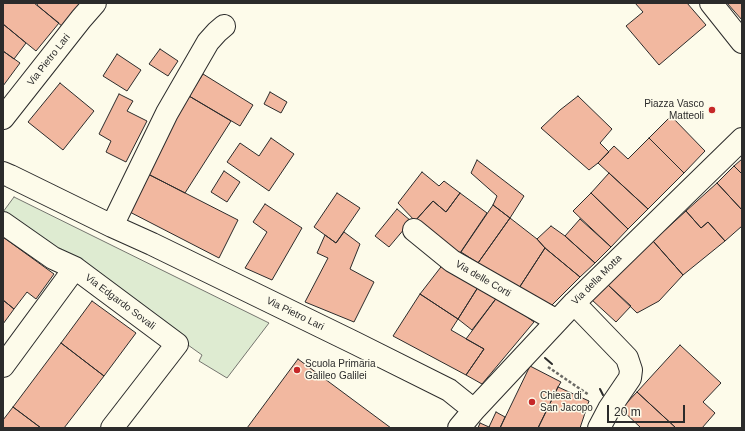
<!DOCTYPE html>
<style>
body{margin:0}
#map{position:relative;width:745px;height:431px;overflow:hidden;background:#fdfbea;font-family:Helvetica,sans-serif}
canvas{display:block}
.frame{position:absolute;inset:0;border:4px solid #2b2b2b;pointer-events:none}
.scale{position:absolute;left:607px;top:405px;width:78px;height:18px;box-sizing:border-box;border:2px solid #2b2b2b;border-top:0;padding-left:5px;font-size:12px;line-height:14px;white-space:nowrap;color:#2b2b2b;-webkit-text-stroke:3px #fdfbea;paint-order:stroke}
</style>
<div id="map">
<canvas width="745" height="431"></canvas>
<div class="frame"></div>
<div class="scale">20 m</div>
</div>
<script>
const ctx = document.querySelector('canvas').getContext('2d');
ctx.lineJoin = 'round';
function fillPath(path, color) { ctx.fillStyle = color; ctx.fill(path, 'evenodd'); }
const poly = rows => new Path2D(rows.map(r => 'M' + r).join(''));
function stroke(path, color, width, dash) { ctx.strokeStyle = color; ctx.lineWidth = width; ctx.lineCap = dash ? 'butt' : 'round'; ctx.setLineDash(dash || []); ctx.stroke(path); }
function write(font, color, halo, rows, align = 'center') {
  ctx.font = font + ' Helvetica,sans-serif'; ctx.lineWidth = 3; ctx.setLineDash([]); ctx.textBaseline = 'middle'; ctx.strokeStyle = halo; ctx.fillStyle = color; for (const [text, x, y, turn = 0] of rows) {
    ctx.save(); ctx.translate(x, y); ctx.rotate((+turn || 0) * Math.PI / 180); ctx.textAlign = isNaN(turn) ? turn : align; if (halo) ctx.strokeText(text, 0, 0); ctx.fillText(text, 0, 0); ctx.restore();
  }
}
const green = poly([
 [14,197,269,323,227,378,199,361,202,355,3,213,3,212,14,197]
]);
fillPath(green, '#deebd1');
stroke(green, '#74746e', 1);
const building = poly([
 [3,3,34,3,59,23,36,51,3,24,3,3],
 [38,3,81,3,63,27,37,5,38,3],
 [635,3,687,3,706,25,659,65,626,26,643,12,635,3],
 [727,3,742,3,742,21,742,20,727,3],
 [3,24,26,43,14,59,3,51,3,24],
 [160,49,178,61,168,76,149,64,160,49],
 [3,51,20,63,3,86,3,51],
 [117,54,141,70,127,91,103,76,117,54],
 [203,74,253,105,240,126,189,96,203,74],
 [60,83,94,111,63,150,28,122,60,83],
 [270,92,287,102,281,113,264,104,270,92],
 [119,94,133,101,127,111,147,121,126,162,106,152,111,141,99,134,119,94],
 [189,96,231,121,185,193,144,172,189,96],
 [578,96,612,129,600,143,609,152,598,163,589,170,541,128,560,110,578,96],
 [671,116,705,151,684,173,649,138,671,116],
 [271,138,294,154,269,191,227,162,240,143,259,156,271,138],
 [649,138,684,173,648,209,598,163,614,146,628,159,649,138],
 [742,159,742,174,734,166,742,159],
 [477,160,524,196,510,218,493,205,497,196,471,173,477,160],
 [734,166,742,174,742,210,717,183,734,166],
 [224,171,240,182,227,202,211,192,224,171],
 [144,172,238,220,219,258,124,209,144,172],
 [422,172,439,186,444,181,460,193,446,212,433,201,415,221,398,203,422,172],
 [609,173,648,209,628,229,591,193,609,173],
 [717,183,742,210,742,226,725,241,708,222,701,228,686,211,717,183],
 [337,193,360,208,336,243,314,227,337,193],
 [460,193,487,213,458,256,415,221,433,201,446,212,460,193],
 [591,193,628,229,611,247,573,211,591,193],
 [265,204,302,228,272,280,245,268,267,232,253,222,265,204],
 [493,205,510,218,478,263,461,252,493,205],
 [397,209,411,221,389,247,375,236,397,209],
 [686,211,701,228,708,222,725,241,683,275,653,241,686,211],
 [510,218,537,239,545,248,519,288,478,263,510,218],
 [580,219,611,247,595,263,565,236,580,219],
 [551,226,565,236,595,263,580,277,545,248,537,239,551,226],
 [344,232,360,244,350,269,374,282,354,322,305,302,328,258,317,253,325,235,336,243,344,232],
 [3,237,54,274,36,299,27,292,14,309,3,300,3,237],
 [653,241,683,275,659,301,637,313,607,284,653,241],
 [545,248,580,277,550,307,519,288,545,248],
 [444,263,480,284,458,319,420,294,444,263],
 [480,284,498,296,472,330,458,319,480,284],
 [607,284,631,306,616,322,592,300,607,284],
 [420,294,458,319,451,330,484,349,466,375,393,336,420,294],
 [498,296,534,322,482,384,466,375,484,349,466,339,498,296],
 [3,300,14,309,3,324,3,300],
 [92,301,136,333,104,376,61,343,92,301],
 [61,343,104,376,64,428,41,428,13,407,61,343],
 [680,345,721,383,703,402,715,413,702,428,676,428,637,392,680,345],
 [298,359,391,428,247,428,298,359],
 [530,366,561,382,558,387,538,428,500,428,530,366],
 [558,387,589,401,580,428,538,428,558,387],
 [637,392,676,428,641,428,621,409,637,392],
 [13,407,41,428,3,428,3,420,13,407],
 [496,412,505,417,500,428,492,428,489,427,496,412],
 [480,423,489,427,492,428,478,428,480,423]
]);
fillPath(building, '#f2b8a0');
stroke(building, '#2b2b2b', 1);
const minor = poly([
 [711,3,742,42],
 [3,118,81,19,95,3],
 [3,173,10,176,112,226,152,244,355,343,449,390,474,410],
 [3,223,53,258,75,268,177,344,112,428],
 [112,226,167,113,208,42,217,32,224,26],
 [414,230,452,261,557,321],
 [574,303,627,358,631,370,630,378,609,409,599,428],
 [3,366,75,268],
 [459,428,474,410,574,303,742,139]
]);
stroke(minor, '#2b2b2b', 24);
stroke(poly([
 [548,367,589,395]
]), '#6a6964', 2.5, [3, 2]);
stroke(minor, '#fdfbea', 22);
stroke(poly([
 [545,358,552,364],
 [600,389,603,395]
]), '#2b2b2b', 2);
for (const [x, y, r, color] of [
 [712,110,4,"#c62828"],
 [297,370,4,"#c62828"],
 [532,402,4,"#c62828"]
]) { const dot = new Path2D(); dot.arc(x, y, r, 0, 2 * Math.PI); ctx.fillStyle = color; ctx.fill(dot); stroke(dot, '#fdfbea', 1.5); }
write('10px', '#2b2b2b', '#fdfbea', [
 ["Via Pietro Lari",49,60,-52],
 ["Via delle Corti",483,279,30],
 ["Via della Motta",597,280,-45],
 ["Via Edgardo Sovali",120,302,37],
 ["Via Pietro Lari",295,314,26]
]);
write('10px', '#2b2b2b', '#fdfbea', [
 ["Piazza Vasco",704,104,"right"],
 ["Matteoli",704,116,"right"],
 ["Scuola Primaria",305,364],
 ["Galileo Galilei",305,376],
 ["Chiesa di",540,396],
 ["San Jacopo",540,408]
], 'left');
</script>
